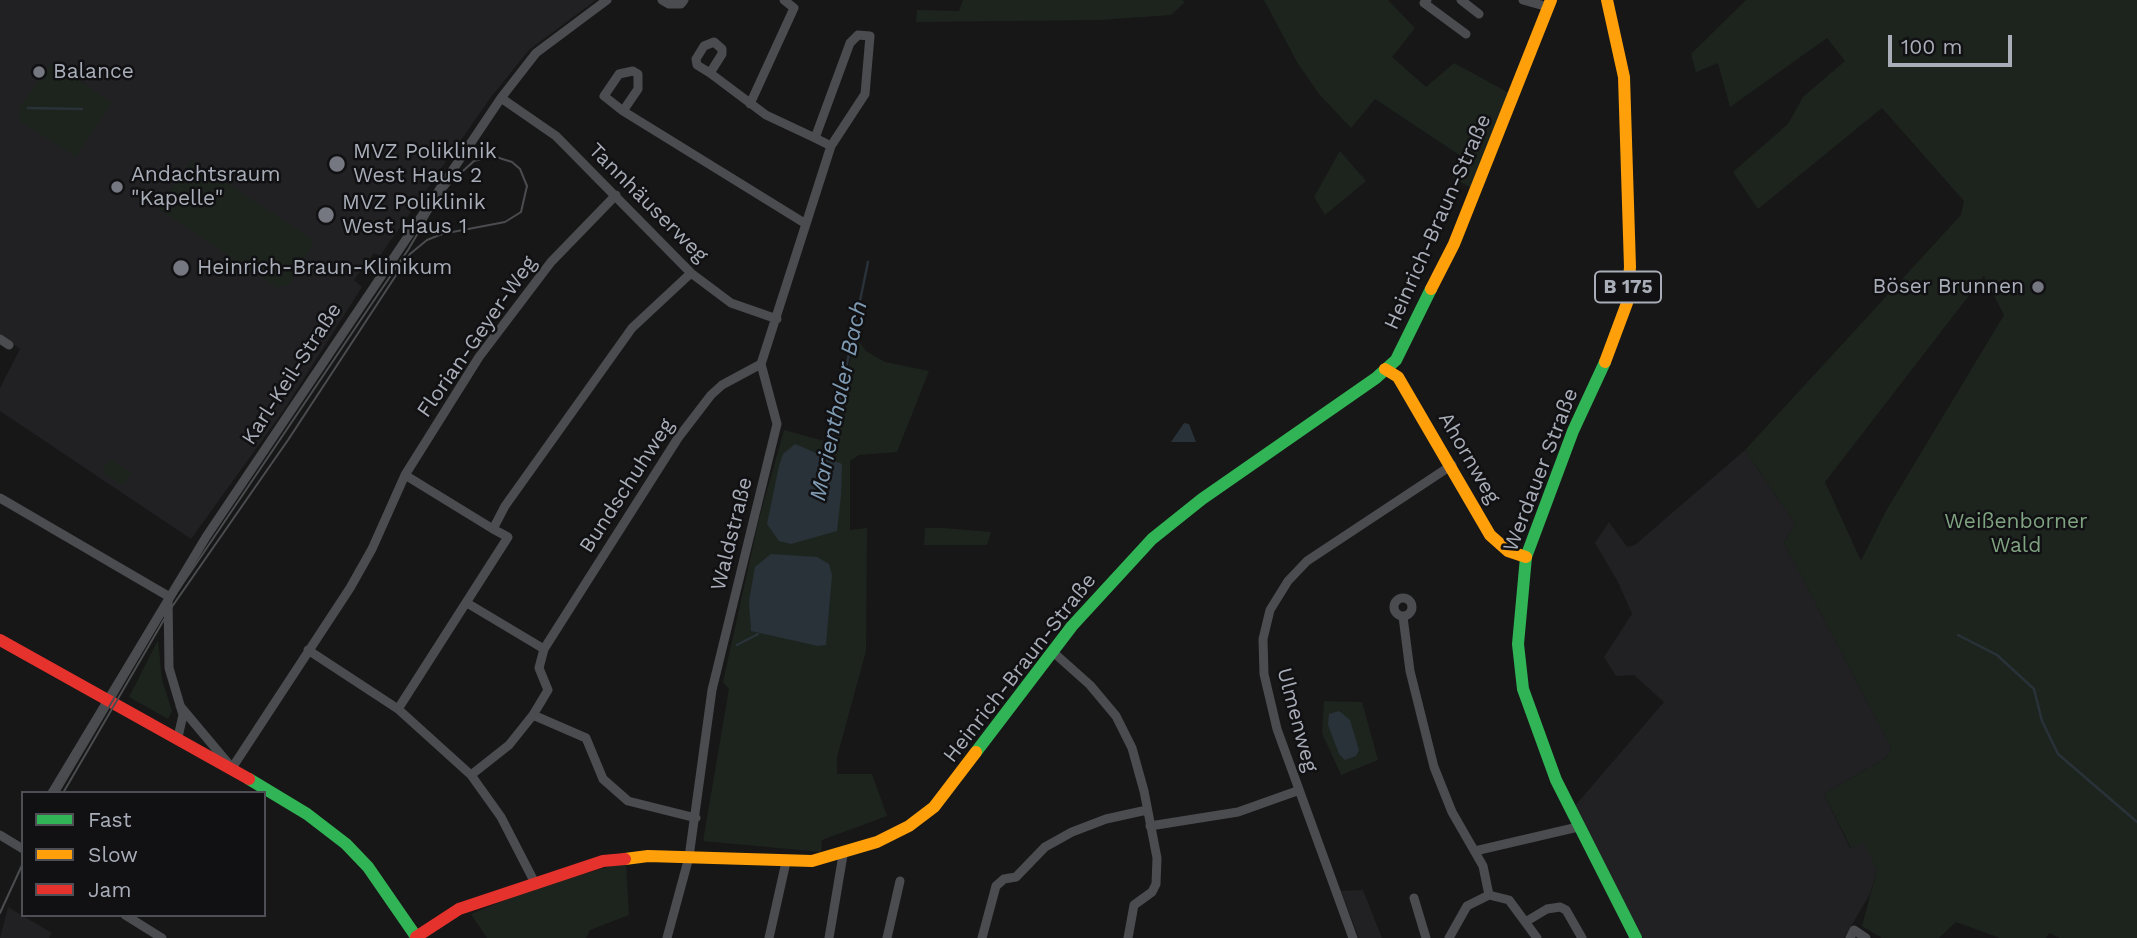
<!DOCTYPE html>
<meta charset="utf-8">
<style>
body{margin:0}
#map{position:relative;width:2137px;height:938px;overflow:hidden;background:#171717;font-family:"Work Sans",sans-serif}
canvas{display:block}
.legend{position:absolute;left:21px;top:791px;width:245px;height:126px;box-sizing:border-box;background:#111113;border:2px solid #4d4f55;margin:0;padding:9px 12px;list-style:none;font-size:21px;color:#a8adb8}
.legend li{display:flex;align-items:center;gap:14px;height:35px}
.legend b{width:35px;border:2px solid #4d4f55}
.scale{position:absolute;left:1888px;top:35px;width:124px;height:32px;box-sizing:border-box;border:4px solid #a8adb8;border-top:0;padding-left:9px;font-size:21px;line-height:24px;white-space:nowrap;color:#a8adb8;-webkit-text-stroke:5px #111113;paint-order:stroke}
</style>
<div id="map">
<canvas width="2137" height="938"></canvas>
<ul class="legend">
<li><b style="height:9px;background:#30b455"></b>Fast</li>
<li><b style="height:9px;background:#ff9f0a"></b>Slow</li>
<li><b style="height:9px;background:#e5322d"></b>Jam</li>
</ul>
<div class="scale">100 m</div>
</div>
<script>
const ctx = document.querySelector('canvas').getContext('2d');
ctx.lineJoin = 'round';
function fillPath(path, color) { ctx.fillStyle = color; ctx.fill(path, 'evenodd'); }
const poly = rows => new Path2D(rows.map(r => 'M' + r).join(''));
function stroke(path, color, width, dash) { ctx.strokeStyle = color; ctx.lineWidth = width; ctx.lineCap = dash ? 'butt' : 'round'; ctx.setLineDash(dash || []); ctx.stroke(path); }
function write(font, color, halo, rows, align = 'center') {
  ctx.font = font + ' "Work Sans",sans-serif'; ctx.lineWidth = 5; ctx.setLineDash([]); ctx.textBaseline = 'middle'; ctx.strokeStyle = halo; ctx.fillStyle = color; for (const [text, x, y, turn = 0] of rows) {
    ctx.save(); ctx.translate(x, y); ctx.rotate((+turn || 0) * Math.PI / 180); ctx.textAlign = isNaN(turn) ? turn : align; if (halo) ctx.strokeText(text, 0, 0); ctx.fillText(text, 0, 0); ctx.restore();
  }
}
fillPath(poly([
 [0,0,596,0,529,50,491,97,380,256,374,253,354,280,362,287,284,410,191,539,0,411,0,388,20,349,0,335],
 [1745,450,1795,524,1784,543,1891,747,1887,757,1824,794,1850,848,1864,842,1877,870,1870,894,1844,938,1643,938,1574,807,1664,702,1634,675,1616,676,1604,657,1632,614,1618,582,1595,543,1609,522,1627,547,1635,545],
 [1363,890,1382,938,1359,938,1341,891],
 [8,907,52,933,49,938,0,938]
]), '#212123');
fillPath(poly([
 [963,0,1182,0,1185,2,1171,15,1099,20,916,22,917,10,959,11],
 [1264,0,1388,0,1415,28,1392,57,1426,87,1454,63,1509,93,1471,188,1453,178,1461,156,1375,99,1351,128,1319,94,1297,62],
 [1746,0,2137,0,2137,938,2060,938,2049,933,2046,938,2000,938,1956,922,1939,938,1882,938,1862,926,1877,870,1864,843,1851,848,1824,794,1887,757,1891,747,1784,543,1795,524,1745,450,1961,215,1964,201,1882,108,1758,209,1733,172,1788,124,1803,97,1845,61,1827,38,1730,107,1718,63,1696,72,1691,54],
 [1984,276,2004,315,1886,511,1861,561,1825,482],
 [53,61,112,103,76,157,19,120,20,106],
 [1340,151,1366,181,1325,215,1314,197],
 [192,160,311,239,312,246,289,284,277,288,157,208],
 [856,338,866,351,885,362,929,371,897,452,859,455,850,461,850,530,867,528,866,651,837,757,837,774,872,774,887,816,822,840,821,852,703,841,729,689,723,682,759,519,784,430,828,442],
 [111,460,132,473,123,486,103,474,104,465],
 [925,528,944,528,991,532,987,545,924,545],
 [158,640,162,680,172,711,168,719,129,697],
 [1324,701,1362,702,1378,760,1341,775,1322,733],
 [626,862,629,915,590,930,586,938,487,938,471,914,537,887]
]), '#1d241e');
fillPath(poly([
 [1184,423,1189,424,1196,442,1171,442],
 [795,444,842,464,841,495,837,531,791,544,779,541,767,524,779,466,783,454],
 [771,554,817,557,829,564,832,575,826,645,818,646,751,631,749,601,755,567],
 [1339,711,1350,720,1359,750,1356,756,1345,760,1339,754,1328,725,1329,714]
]), '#2a3239');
stroke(poly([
 [28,108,82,109],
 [824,456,831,441,868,262],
 [1958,635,1997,655,2034,689,2042,721,2058,754,2137,822],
 [737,645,758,634]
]), '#2a3239', 2.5);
stroke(poly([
 [662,0,669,4,681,4,684,0],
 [1427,0,1424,3,1466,34],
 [1461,0,1479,14],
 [1523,0,1548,7],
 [710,73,697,65,696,59,704,46,714,42,722,49,722,54,710,73,766,115,815,138],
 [501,98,556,136,691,273,731,303,777,319],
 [750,104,794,8,784,0],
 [623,111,638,89,638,74,633,71,619,74,604,96,623,111,806,224],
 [0,339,9,345],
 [405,475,493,529],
 [0,498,168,596],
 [168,596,169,668,183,715,178,737],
 '1394 607a9 9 0 1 1 18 0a9 9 0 1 1-18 0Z',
 [467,603,544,649],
 [1403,617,1410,671,1434,767,1452,812,1483,866,1489,895],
 [308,650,398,709,471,775,501,817,535,883],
 [1053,652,1090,685,1116,716,1132,748,1144,791,1157,858,1156,884,1152,892,1134,905,1128,938],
 [180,706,232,768,350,588,372,549,405,475,479,357,551,262,616,195],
 [398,709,508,537,493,529,505,506,632,328,691,273],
 [533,715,586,738,603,779,628,801,696,818],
 [471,775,509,745,533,715,548,690,539,668,544,649,678,438,711,395,722,385,761,364],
 [52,793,206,537,501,98,536,53,607,0],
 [1150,826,1238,812,1297,791],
 [0,835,23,849],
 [1475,851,1578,827],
 [1414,898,1426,938],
 [125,915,162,938],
 [1527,921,1547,909,1560,907,1566,910,1582,938],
 [667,938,689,857,712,690,777,424,761,364,831,146,865,94,870,36,858,35,850,43,815,138,831,146],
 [769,938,786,862],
 [829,938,843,855],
 [887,938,900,881],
 [982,938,996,886,1004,879,1016,877,1045,847,1072,832,1106,819,1147,810],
 [1353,938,1277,729,1264,674,1263,639,1270,610,1288,581,1307,561,1452,465],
 [1449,938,1467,906,1489,895,1509,900,1537,938],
 [1850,938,1854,930,1866,938]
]), '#4b4c50', 9);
stroke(poly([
 [1605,362,1573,431,1526,557,1518,644,1523,689,1556,780,1636,938],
 [976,752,1072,626,1152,539,1202,499,1376,378,1396,360,1431,289],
 [249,779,307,814,346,844,368,867,417,938]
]), '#30b455', 12);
stroke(poly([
 [1431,289,1454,244,1551,0],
 [1605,362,1627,303,1630,267,1624,77,1607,0],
 [1385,369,1398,377,1490,535,1508,551,1526,557],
 [625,859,648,856,812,861,877,842,909,826,934,807,976,752]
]), '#ff9f0a', 12);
stroke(poly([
 [0,640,249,779],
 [416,937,459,909,603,861,625,859]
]), '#e5322d', 12);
stroke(poly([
 [58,793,177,592,408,250,438,199,453,180,474,161,493,156,512,162,520,169,527,186,521,212,505,222,442,234,427,240,410,254,288,440,169,611,63,793],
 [0,913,23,863]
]), '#4b4c4f', 2);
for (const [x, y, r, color] of [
 [39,72,7,"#757880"],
 [337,164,9,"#757880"],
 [117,187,7,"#757880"],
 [326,215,9,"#757880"],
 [181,268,9,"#757880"],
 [2038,287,7,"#757880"]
]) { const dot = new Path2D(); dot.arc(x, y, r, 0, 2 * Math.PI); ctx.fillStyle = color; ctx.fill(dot); stroke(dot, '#111113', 2.5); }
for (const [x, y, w] of [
 [1628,287,66]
]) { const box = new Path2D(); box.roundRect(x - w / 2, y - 15.5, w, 31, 5); ctx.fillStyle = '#111113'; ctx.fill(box); stroke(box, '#a8adb8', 2); }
write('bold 19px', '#a8adb8', null, [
 ["B 175",1628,287]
]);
write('21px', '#a8adb8', '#111113', [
 ["Balance",53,72],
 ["MVZ Poliklinik",353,152],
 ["West Haus 2",353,176],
 ["Andachtsraum",131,175],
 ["\"Kapelle\"",131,199],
 ["MVZ Poliklinik",342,203],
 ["West Haus 1",342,227],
 ["Heinrich-Braun-Klinikum",197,268],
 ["Böser Brunnen",2024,287,"right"]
], 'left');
write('21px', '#a8adb8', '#111113', [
 ["Tannhäuserweg",648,203,45],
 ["Heinrich-Braun-Straße",1438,222,-66],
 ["Florian-Geyer-Weg",477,337,-55],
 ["Karl-Keil-Straße",292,374,-57],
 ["Ahornweg",1469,458,60],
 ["Werdauer Straße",1541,470,-69],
 ["Bundschuhweg",627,486,-57],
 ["Waldstraße",732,534,-76],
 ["Heinrich-Braun-Straße",1020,668,-52],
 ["Ulmenweg",1297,720,75]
]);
write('21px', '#7fa381', '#111113', [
 ["Weißenborner",2016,522],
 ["Wald",2016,546]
]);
write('italic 23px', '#7f9bb3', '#111113', [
 ["Marienthaler Bach",839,401,-78]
]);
</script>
